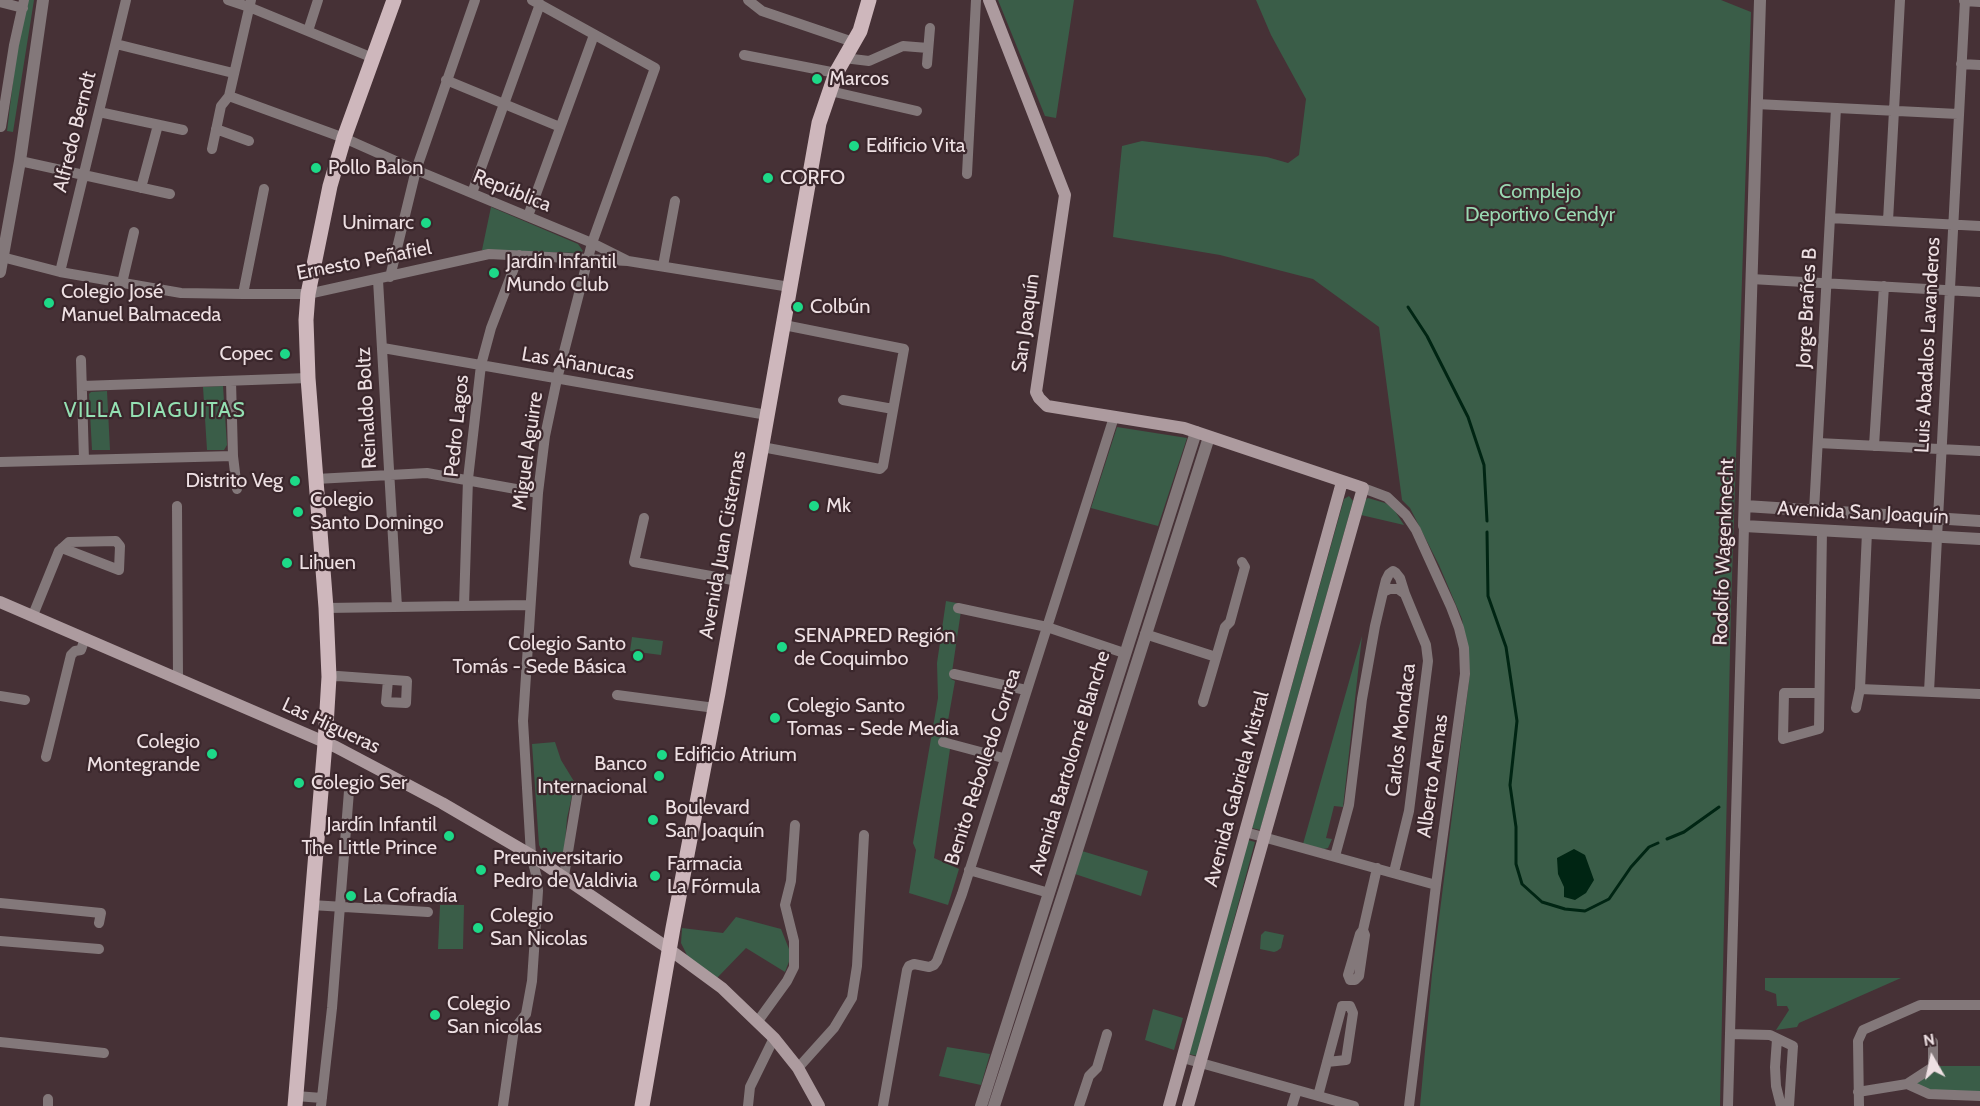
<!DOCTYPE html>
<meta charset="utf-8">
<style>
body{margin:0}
#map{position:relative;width:1980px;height:1106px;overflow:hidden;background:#463136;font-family:Cabin,sans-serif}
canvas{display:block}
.north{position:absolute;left:1902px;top:1028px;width:60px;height:60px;-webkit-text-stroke:4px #3b272c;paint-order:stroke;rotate:351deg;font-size:16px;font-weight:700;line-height:24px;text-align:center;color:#eee0e3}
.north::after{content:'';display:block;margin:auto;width:21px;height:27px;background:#eee0e3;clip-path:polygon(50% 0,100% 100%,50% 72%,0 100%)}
</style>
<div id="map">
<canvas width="1980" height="1106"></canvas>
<div class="north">N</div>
</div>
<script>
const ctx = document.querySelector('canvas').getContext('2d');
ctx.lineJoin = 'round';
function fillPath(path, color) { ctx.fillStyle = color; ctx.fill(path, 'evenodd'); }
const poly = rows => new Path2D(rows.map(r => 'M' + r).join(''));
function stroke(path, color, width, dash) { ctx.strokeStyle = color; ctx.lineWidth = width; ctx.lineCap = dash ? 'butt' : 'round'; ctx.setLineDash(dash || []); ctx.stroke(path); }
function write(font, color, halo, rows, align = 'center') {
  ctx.font = font + ' Cabin,sans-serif'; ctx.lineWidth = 4.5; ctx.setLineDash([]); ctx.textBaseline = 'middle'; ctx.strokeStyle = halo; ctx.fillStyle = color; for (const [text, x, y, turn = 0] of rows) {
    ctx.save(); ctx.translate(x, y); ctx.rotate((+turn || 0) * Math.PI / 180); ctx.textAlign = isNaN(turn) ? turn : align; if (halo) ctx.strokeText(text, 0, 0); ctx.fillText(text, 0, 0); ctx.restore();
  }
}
fillPath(poly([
 [28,0,34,0,13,132,7,131,16,57],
 [998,0,1074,0,1056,118,1045,116],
 [1256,0,1721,0,1751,12,1731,606,1720,1106,1420,1106,1432,974,1470,673,1462,619,1439,565,1410,508,1402,500,1379,327,1313,279,1220,255,1113,237,1122,146,1142,141,1267,157,1288,163,1299,155,1306,99,1271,35],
 [491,207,578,244,583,251,580,253,482,250],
 [223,386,227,445,224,450,207,450,203,387],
 [107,391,110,450,92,450,89,394,91,392],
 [1117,427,1187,438,1158,526,1091,508],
 [1349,496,1353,501,1260,830,1252,828,1344,499],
 [1368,498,1385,503,1393,508,1404,525,1361,515,1365,500],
 [946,601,962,604,951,679,955,681,946,732,950,749,934,858,959,869,948,905,909,893,916,850,913,843,938,698,937,663],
 [1362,636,1343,807,1334,806,1326,838,1332,839,1328,848,1324,849,1303,844],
 [632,637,663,641,661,655,630,651],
 [555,742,561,760,575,783,567,818,563,866,545,857,539,845,532,744],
 [1248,840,1255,842,1197,1056,1189,1054],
 [1082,851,1148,871,1141,896,1075,874],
 [440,905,464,905,463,949,438,949],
 [736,917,781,929,789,949,790,959,785,972,746,948,717,978,688,957,681,943,682,928,723,933],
 [1265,931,1284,935,1281,948,1277,951,1274,952,1260,949,1261,935],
 [1765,978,1901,978,1799,1023,1797,1027,1776,1030,1789,1010,1787,1006,1777,1006,1776,994,1765,990],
 [1153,1009,1183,1018,1174,1050,1145,1040],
 [947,1047,990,1054,981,1085,939,1076],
 [1939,1066,1980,1066,1980,1093,1929,1091,1914,1082]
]), '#3a5d48');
fillPath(poly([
 [1574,849,1585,855,1594,880,1586,893,1575,900,1564,897,1564,887,1558,874,1557,858]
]), '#002513');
stroke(poly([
 [1408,307,1427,336,1468,417,1484,465,1487,521],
 [1487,532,1488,596,1506,647,1517,721,1510,785,1516,827,1516,864,1522,884,1542,902,1565,909,1585,911,1609,899,1631,867,1649,847,1658,843],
 [1667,839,1684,832,1719,807]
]), '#002513', 3);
stroke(poly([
 [228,0,249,7,373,58],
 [748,0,762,11,853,42],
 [1964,1,1980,2],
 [0,2,23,8],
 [308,31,318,0],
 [116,44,233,73],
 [744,55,836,73],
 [844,58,869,61,903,46,928,48],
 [927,64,930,28],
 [1961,64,1980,65],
 [446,80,560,127],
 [830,91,917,111],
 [229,96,344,138,416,170,592,243,628,261,790,287],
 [1756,104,1958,114],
 [99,112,183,130],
 [1,127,14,45,24,0],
 [216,129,249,141],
 [212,149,221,106,229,96,251,0],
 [20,161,170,194],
 [967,174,976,0],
 [141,188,158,125],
 [472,193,540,4],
 [528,216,594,35],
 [1830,218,1980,226],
 [1888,221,1900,0],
 [2,257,60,272,181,293,243,294,308,294,489,254,628,261],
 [663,266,675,201],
 [60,272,126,0],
 [390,277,416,170,475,0],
 [1751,279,1980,292],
 [378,280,397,607],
 [122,283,134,232],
 [243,294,264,189],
 [383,348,767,415],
 [81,360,84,460],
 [231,381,233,456,237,489],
 [82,386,308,378],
 [843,400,893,409],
 [1818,443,1980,451],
 [1874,446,1884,286],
 [762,447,880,469,883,466,904,349,784,325],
 [0,462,233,456],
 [316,479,427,473,538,493],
 [1363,488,1387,497,1406,515,1416,530,1451,607,1459,628,1464,648,1465,674,1436,885,1409,1106],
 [177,506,178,678],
 [1814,511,1836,108],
 [644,518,634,562,738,581],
 [1383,592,1386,580,1389,574,1393,571,1396,573,1400,578,1405,594],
 [464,606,468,479,481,365,491,328,519,255],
 [326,608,530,605],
 [958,608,1047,627,1124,653],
 [33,615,59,551,69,542,116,541,120,546,119,570,62,548],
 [1145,634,1216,657],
 [954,674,1026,690],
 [329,677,338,676,407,681,406,703,386,702,388,680],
 [1860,689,1980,694],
 [1929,692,1965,0],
 [1819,693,1784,693,1783,739,1819,729,1822,530],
 [617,695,715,708],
 [0,696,25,700],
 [1203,702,1225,627,1230,622,1245,567,1242,562],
 [1856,708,1860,689,1867,532],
 [943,742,1003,758],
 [46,757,71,655,75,651,81,650,85,638],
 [1245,832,1436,885],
 [1335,856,1349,805,1362,699,1375,626,1383,592,1390,589,1398,589,1405,594,1426,645,1428,661,1409,811,1394,872],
 [969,870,1049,893],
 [564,876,578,791],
 [0,903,101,913,99,923],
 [311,905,428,912],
 [1363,930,1360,934,1348,975,1350,980,1355,980,1359,976,1365,935,1363,930,1377,868],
 [0,941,99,949],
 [758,1021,787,981,794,967,794,941,785,905,791,881,795,825],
 [1730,1034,1770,1035,1793,1046,1789,1106],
 [1777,1039,1775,1067,1776,1086,1781,1106],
 [0,1042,104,1053],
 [1183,1058,1354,1106],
 [798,1068,834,1028,852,998,857,966,864,835],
 [1907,1084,1933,1067,1933,1042],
 [1858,1092,1907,1084,1929,1094,1980,1096],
 [296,1096,322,1098],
 [1318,1096,1342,1006,1350,1006,1353,1013,1346,1060,1327,1062],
 [48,1106,48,1099],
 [321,1106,332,1008,349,791],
 [503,1106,514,1029,526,1014,532,981,538,891,537,878,531,855,523,721,538,493,545,436,557,379,592,243,655,68,532,0],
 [748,1106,750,1087,774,1038],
 [883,1106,907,970,909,966,914,964,929,967,934,965,937,961,962,894,1114,417],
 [1079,1106,1089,1076,1097,1068,1107,1034],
 [1292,1106,1297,1090],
 [1728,1106,1744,526],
 [1859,1106,1858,1041,1863,1030,1920,1005,1980,1005]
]), '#83787a', 10);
stroke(poly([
 [1760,0,1744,526,1980,539],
 [0,272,20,161,43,0],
 [1745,506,1980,521],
 [981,1106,1196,432],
 [994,1106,1065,888,1209,437]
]), '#83787a', 12);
stroke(poly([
 [989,0,1065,195,1036,392,1039,398,1047,406,1184,428,1363,488,1188,1106],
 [0,602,336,747,442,803,531,855,662,944,722,988,774,1038,798,1068,819,1106],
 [1169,1106,1342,482]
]), '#ad9b9f', 12);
stroke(poly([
 [295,1106,325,743,329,677,326,608,308,378,306,320,308,294,330,186,344,138,394,0],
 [642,1106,673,928,718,693,819,123,836,73,860,31,869,0]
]), '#ceb7bc', 15);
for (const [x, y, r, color] of [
 [817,79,6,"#1dd988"],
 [854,146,6,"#1dd988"],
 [316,168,6,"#1dd988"],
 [768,178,6,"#1dd988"],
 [426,223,6,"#1dd988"],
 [494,273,6,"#1dd988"],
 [49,303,6,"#1dd988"],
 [798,307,6,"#1dd988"],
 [285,354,6,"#1dd988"],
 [295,481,6,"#1dd988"],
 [814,506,6,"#1dd988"],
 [298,512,6,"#1dd988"],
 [287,563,6,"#1dd988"],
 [782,647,6,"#1dd988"],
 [638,656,6,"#1dd988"],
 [775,718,6,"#1dd988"],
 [212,754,6,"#1dd988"],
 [662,755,6,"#1dd988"],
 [659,776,6,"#1dd988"],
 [299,783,6,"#1dd988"],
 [653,820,6,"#1dd988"],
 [449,836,6,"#1dd988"],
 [481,870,6,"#1dd988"],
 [655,876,6,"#1dd988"],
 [351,896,6,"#1dd988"],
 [478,928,6,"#1dd988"],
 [435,1015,6,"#1dd988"]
]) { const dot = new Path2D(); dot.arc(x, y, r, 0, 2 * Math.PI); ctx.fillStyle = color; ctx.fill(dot); stroke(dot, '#3b272c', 2); }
write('20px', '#eee0e3', '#3b272c', [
 ["Marcos",829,79],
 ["Edificio Vita",866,146],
 ["Pollo Balon",328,168],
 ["CORFO",780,178],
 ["Unimarc",414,223,"right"],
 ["Jardín Infantil",506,262],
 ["Mundo Club",506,285],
 ["Colegio José",61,292],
 ["Manuel Balmaceda",61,315],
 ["Colbún",810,307],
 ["Copec",273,354,"right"],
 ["Distrito Veg",283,481,"right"],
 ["Colegio",310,500],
 ["Santo Domingo",310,523],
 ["Mk",826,506],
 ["Lihuen",299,563],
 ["SENAPRED Región",794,636],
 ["de Coquimbo",794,659],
 ["Colegio Santo",626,644,"right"],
 ["Tomás - Sede Básica",626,667,"right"],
 ["Colegio Santo",787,706],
 ["Tomas - Sede Media",787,729],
 ["Colegio",200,742,"right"],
 ["Montegrande",200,765,"right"],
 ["Edificio Atrium",674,755],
 ["Banco",647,764,"right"],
 ["Internacional",647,787,"right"],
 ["Colegio Ser",311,783],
 ["Boulevard",665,808],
 ["San Joaquín",665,831],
 ["Jardín Infantil",437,825,"right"],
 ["The Little Prince",437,848,"right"],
 ["Preuniversitario",493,858],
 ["Pedro de Valdivia",493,881],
 ["Farmacia",667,864],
 ["La Fórmula",667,887],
 ["La Cofradía",363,896],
 ["Colegio",490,916],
 ["San Nicolas",490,939],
 ["Colegio",447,1004],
 ["San nicolas",447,1027]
], 'left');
write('20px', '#eee0e3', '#3b272c', [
 ["Alfredo Berndt",75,132,-76],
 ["República",512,191,22],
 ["Ernesto Peñafiel",364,261,-11],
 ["Jorge Brañes B",1807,308,-87],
 ["San Joaquín",1026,323,-82],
 ["Luis Abadalos Lavanderos",1928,345,-87],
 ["Las Añanucas",578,364,10],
 ["Reinaldo Boltz",367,408,-93],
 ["Pedro Lagos",457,426,-84],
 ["Miguel Aguirre",528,451,-82],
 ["Avenida San Joaquín",1863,513,3],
 ["Avenida Juan Cisternas",723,545,-80],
 ["Rodolfo Wagenknecht",1724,552,-88],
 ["Las Higueras",331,726,25],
 ["Carlos Mondaca",1401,730,-83],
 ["Avenida Bartolomé Blanche",1070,763,-73],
 ["Benito Rebolledo Correa",983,767,-72],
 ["Alberto Arenas",1433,776,-82],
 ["Avenida Gabriela Mistral",1237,789,-75]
]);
write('20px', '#99d9b2', '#3b272c', [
 ["Complejo",1540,192],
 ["Deportivo Cendyr",1540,215]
]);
ctx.letterSpacing = '1.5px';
write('21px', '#94e1b3', '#3b272c', [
 ["VILLA DIAGUITAS",155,411]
]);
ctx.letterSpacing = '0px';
</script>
